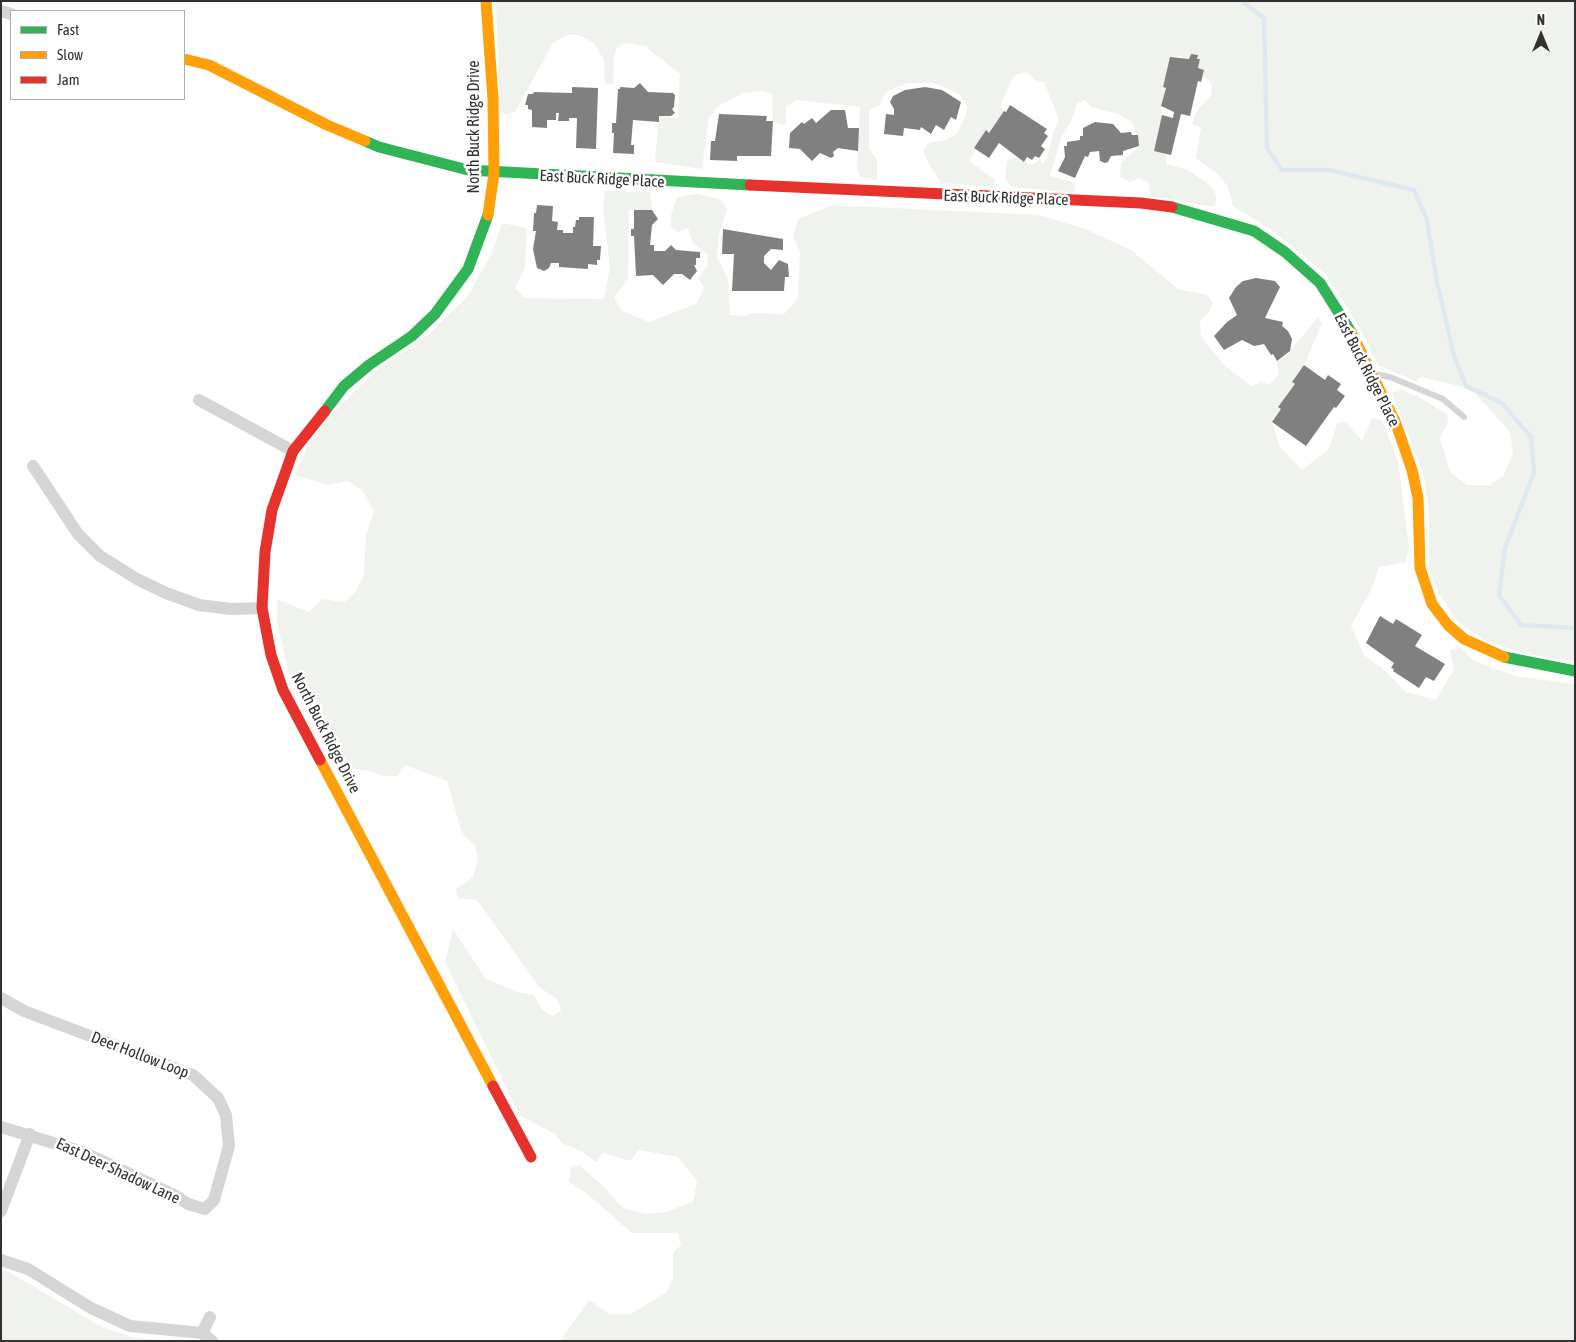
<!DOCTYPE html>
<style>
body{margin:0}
#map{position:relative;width:1576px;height:1342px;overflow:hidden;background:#fff;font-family:"Asap Condensed",sans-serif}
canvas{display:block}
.frame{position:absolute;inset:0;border:2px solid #313131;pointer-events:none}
.legend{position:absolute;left:10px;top:10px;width:175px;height:90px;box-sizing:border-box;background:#fff;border:1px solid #adadad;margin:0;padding:6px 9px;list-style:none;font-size:15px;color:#313131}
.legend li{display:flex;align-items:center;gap:10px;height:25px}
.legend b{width:25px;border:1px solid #adadad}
.north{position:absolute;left:1516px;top:10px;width:50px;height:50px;-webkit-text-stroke:4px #fff;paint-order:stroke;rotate:0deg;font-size:14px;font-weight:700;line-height:20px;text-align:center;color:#313131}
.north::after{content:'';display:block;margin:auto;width:18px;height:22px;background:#313131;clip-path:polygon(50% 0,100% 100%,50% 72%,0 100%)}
</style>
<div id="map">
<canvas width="1576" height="1342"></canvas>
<div class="frame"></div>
<ul class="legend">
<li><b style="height:6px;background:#30b455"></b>Fast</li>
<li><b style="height:6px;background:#ff9f0a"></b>Slow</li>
<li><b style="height:6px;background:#e5322d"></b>Jam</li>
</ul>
<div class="north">N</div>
</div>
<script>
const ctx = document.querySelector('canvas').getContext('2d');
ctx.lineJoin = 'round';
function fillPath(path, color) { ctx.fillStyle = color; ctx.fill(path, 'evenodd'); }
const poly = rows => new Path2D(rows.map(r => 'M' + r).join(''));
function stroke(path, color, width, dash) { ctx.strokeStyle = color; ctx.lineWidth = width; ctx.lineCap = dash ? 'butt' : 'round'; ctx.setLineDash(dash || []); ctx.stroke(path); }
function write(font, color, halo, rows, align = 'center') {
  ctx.font = font + ' "Asap Condensed",sans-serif'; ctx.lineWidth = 5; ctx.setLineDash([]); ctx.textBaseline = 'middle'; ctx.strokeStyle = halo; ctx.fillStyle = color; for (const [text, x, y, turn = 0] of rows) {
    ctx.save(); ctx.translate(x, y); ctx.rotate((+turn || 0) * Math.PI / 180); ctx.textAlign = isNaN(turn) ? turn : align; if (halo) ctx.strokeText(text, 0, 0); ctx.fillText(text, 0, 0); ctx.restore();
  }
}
fillPath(poly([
 [496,1,1575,1,1575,662,1522,653,1484,640,1458,622,1437,591,1429,568,1429,511,1424,475,1392,393,1401,389,1419,397,1447,414,1448,423,1440,437,1450,472,1467,485,1490,485,1504,475,1513,452,1510,432,1473,391,1455,385,1420,377,1417,382,1378,365,1358,325,1326,275,1277,234,1233,206,1228,187,1219,175,1196,158,1201,128,1192,124,1196,112,1211,95,1212,84,1203,76,1204,70,1198,68,1200,60,1197,59,1197,55,1191,54,1189,59,1178,56,1177,59,1170,58,1163,87,1166,88,1161,106,1162,115,1154,150,1166,154,1166,164,1188,170,1206,182,1214,190,1217,200,1214,207,1151,196,1148,182,1139,178,1130,182,1120,177,1121,163,1139,146,1133,123,1118,114,1091,107,1085,100,1077,103,1072,120,1061,138,1050,176,1075,183,1074,193,1012,187,1005,179,1007,161,1016,157,1030,165,1036,163,1039,158,1043,164,1047,158,1053,133,1059,120,1044,82,1035,81,1028,73,1020,73,1013,77,1000,106,1004,111,989,133,985,131,969,161,995,180,994,187,941,183,930,166,923,151,928,143,946,140,957,133,965,117,967,106,959,94,934,83,908,83,886,92,879,106,869,110,869,148,877,160,877,180,860,177,857,169,860,107,796,100,786,107,785,126,773,121,772,93,761,91,743,93,717,107,709,118,702,169,655,162,659,116,678,118,680,74,645,46,628,43,618,46,614,56,613,85,605,83,604,60,593,42,578,35,567,35,553,43,515,112,505,114,500,112],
 [605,191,650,192,652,210,629,210,628,278,614,298,622,311,649,322,696,304,704,288,698,278,707,266,708,255,692,242,688,228,678,232,671,227,671,215,677,197,697,194,720,199,727,209,719,235,717,257,728,279,730,315,745,316,751,313,784,314,798,299,800,253,793,237,798,219,832,205,1038,215,1083,228,1131,250,1178,289,1207,295,1213,303,1208,313,1200,321,1201,337,1225,366,1251,386,1261,382,1269,385,1279,374,1277,361,1285,357,1318,317,1322,324,1304,365,1292,381,1295,384,1279,407,1281,409,1272,422,1280,447,1302,470,1329,449,1337,423,1346,422,1362,441,1372,418,1382,420,1398,461,1409,546,1406,562,1379,567,1372,588,1351,626,1364,655,1383,669,1406,692,1436,700,1454,669,1450,650,1460,647,1473,660,1515,676,1575,684,1575,1341,560,1341,589,1300,610,1314,630,1314,666,1293,673,1278,673,1253,681,1245,678,1233,632,1233,586,1193,569,1182,571,1167,579,1165,600,1183,623,1208,645,1214,667,1212,693,1201,697,1181,678,1157,638,1150,631,1161,603,1153,596,1162,581,1151,562,1143,555,1134,520,1116,445,962,453,929,485,978,517,992,534,995,542,1010,552,1016,561,1011,558,1000,539,987,477,900,458,898,456,889,473,877,478,860,475,845,462,834,447,781,405,765,397,776,383,776,370,771,352,769,322,743,288,670,277,623,277,599,309,612,322,599,344,602,355,593,364,575,366,535,374,512,362,490,347,481,328,485,295,475,308,445,329,417,374,372,431,332,467,297,491,255,502,223,527,228,525,267,515,288,525,298,604,299,610,267,603,209],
 [1,1270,9,1272,102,1327,135,1338,177,1341,1,1341]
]), '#f0f3ed');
stroke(poly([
 [1242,1,1264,18,1267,148,1282,170,1329,170,1414,190,1427,220,1436,277,1454,356,1466,386,1502,403,1531,437,1534,473,1505,548,1499,595,1521,625,1575,628]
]), '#dee8f0', 4.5);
fillPath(poly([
 [1191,54,1198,55,1197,59,1200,59,1198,68,1204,70,1201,82,1198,81,1190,116,1181,114,1171,155,1154,151,1162,115,1173,118,1174,112,1161,106,1166,88,1163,87,1170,57,1189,59],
 [640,83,648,92,673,93,675,95,674,107,672,109,675,113,671,116,659,116,659,122,633,120,631,145,634,145,634,154,613,153,614,133,612,133,612,123,616,123,618,89,620,89,620,87,634,88],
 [572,87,598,88,596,149,576,148,577,118,569,118,569,121,558,121,559,113,556,113,556,120,547,120,547,128,532,127,532,110,528,109,528,105,525,105,528,94,533,94,534,92,572,93],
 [925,87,942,90,961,102,956,120,951,117,944,130,936,125,931,134,921,127,920,130,904,128,903,136,884,134,886,114,894,115,894,109,890,102,893,96,905,90],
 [1010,105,1047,129,1044,133,1048,136,1041,146,1045,149,1039,158,1035,156,1032,160,1027,157,1024,162,999,143,989,158,974,148,986,130,989,133,1004,111,1006,112],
 [831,110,845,110,848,128,859,128,858,151,838,148,833,152,834,156,831,158,820,153,812,161,800,149,789,148,790,133,802,122,804,124,812,118,816,123],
 [719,114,767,116,766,121,773,121,771,156,737,156,737,161,710,160,711,141,715,141],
 [1095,122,1113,124,1121,133,1131,132,1132,135,1138,135,1139,146,1123,151,1123,155,1111,156,1108,162,1105,163,1100,161,1099,151,1090,152,1088,157,1085,156,1075,178,1058,171,1065,157,1064,146,1067,146,1067,142,1080,140,1080,136,1083,136,1083,128],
 [537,205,553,206,552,221,558,222,557,230,563,230,563,233,573,233,573,227,575,227,576,220,579,220,579,217,594,217,593,246,601,246,600,260,597,260,597,265,588,264,588,269,559,267,559,263,551,263,549,268,544,271,537,268,533,249,536,231,533,231,534,213,536,213],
 [634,210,652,210,658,219,652,225,650,245,654,245,654,251,665,251,671,245,676,250,700,252,700,258,696,258,696,265,694,265,697,271,690,280,682,274,674,274,663,285,653,275,636,276,634,236,631,236,631,229,634,229],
 [723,229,783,239,783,250,771,249,764,256,764,263,771,270,779,260,788,264,789,277,785,277,784,291,732,291,734,254,722,254],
 [1256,278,1275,281,1280,287,1265,318,1283,322,1282,326,1288,331,1292,339,1290,351,1277,361,1273,354,1271,355,1264,344,1254,346,1242,340,1224,350,1214,336,1227,322,1237,315,1229,298,1236,287,1243,281],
 [1304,365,1325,380,1328,375,1341,384,1337,390,1345,396,1336,408,1334,407,1306,446,1272,422,1281,409,1278,407,1295,384,1292,382],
 [1380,616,1393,624,1396,619,1422,635,1415,646,1445,664,1434,681,1426,677,1419,688,1393,671,1394,669,1391,668,1394,663,1366,643]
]), '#808080');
stroke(poly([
 [1375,374,1390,377,1443,399,1464,417]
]), '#d5d5d5', 6);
stroke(poly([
 [1,11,11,14],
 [199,400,293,451],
 [33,466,78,534,100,556,137,579,166,593,199,605,231,609,262,608],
 [1,998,24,1011,193,1075,218,1098,226,1115,229,1146,214,1200,205,1209,188,1204,176,1196,83,1152,1,1127],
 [1,1211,30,1134],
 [1,1260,28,1269,91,1308,130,1326,202,1333],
 [202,1333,210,1317],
 [202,1333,212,1341]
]), '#d5d5d5', 12);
stroke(poly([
 [365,141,379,147,468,170,750,185],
 [1172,207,1254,231,1285,252,1320,283,1351,332],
 [325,411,344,386,369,365,412,336,435,314,468,269,488,215],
 [1504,657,1575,671]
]), '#30b455', 11);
stroke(poly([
 [486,1,493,99,494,173,488,215],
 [184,59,209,65,327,125,365,141],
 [1351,332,1395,421,1412,470,1418,498,1420,568,1432,604,1448,625,1464,639,1504,657],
 [320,760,493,1086]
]), '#ff9f0a', 11);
stroke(poly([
 [750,185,1141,203,1172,207],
 [320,760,283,690,271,655,262,608,265,552,272,510,293,451,325,411],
 [493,1086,531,1157]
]), '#e5322d', 11);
write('16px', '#313131', '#fff', [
 ["North Buck Ridge Drive",474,127,-90],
 ["East Buck Ridge Place",602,179,3],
 ["East Buck Ridge Place",1006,198,2],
 ["East Buck Ridge Place",1367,370,63],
 ["North Buck Ridge Drive",326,733,63],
 ["Deer Hollow Loop",140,1055,21],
 ["East Deer Shadow Lane",118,1171,25]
]);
</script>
